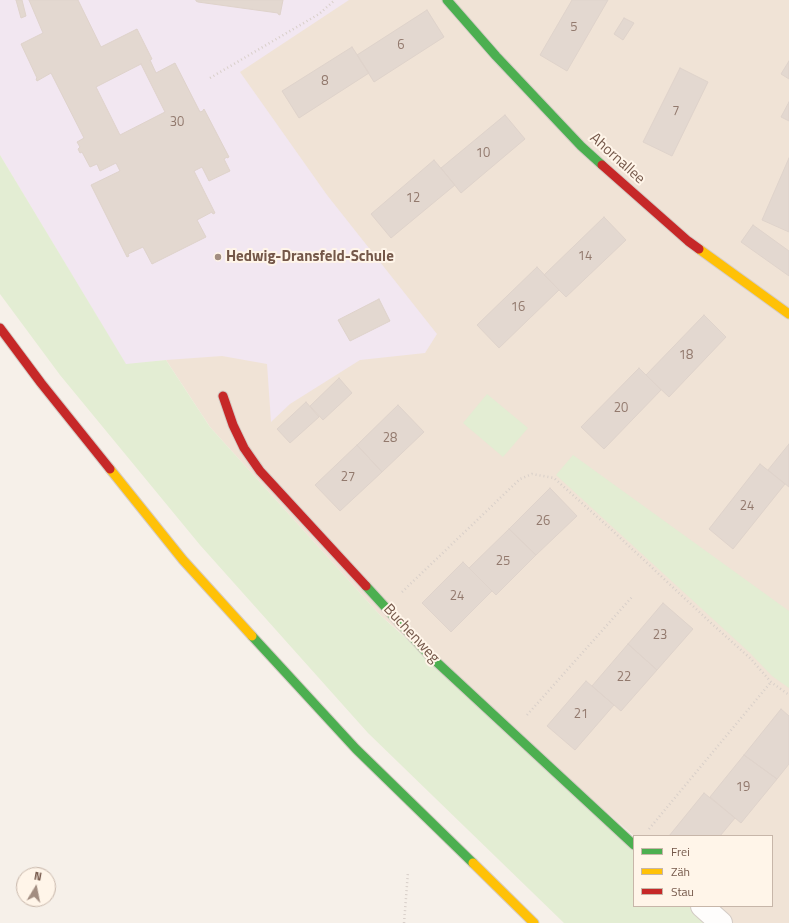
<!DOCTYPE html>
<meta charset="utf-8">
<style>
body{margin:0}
#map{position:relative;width:789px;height:923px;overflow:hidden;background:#f6f0e9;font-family:"Titillium Web",sans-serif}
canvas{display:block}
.legend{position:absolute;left:633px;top:835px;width:140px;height:72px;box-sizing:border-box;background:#fff5e9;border:1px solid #c7b6a9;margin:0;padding:5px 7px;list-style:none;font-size:12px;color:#745749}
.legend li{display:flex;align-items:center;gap:8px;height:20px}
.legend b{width:20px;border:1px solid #c7b6a9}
.north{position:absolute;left:16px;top:867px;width:40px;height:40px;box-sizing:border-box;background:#fff5e9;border:1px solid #c7b6a9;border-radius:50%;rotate:10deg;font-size:11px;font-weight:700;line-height:16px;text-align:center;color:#745749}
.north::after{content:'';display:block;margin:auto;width:14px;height:18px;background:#a28d81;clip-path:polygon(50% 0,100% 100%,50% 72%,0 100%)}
</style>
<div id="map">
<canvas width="789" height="923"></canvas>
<ul class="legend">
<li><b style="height:5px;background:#4caf50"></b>Frei</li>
<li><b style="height:5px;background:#ffc107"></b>Zäh</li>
<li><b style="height:5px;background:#c62828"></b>Stau</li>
</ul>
<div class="north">N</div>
</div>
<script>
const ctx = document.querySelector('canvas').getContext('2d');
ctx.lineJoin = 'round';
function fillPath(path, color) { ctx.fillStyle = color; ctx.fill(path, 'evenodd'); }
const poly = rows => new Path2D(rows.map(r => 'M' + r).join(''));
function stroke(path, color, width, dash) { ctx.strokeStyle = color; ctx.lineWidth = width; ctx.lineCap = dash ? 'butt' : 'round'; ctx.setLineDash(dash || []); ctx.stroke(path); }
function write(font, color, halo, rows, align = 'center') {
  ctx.font = font + ' "Titillium Web",sans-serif'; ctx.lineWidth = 4; ctx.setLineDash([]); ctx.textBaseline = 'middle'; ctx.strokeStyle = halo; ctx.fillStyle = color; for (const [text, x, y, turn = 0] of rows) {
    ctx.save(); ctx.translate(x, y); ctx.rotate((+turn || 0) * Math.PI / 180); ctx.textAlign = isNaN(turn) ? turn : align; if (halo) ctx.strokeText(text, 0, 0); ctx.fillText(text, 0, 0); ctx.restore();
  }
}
fillPath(poly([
 [0,0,789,0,789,923,729,923,709,906,772,906,772,836,634,836,380,615,210,427,166,360,0,155]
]), '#f0e3d6');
fillPath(poly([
 [0,0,349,0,240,72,327,195,437,334,425,353,360,360,290,404,271,422,267,364,222,356,166,360,126,365,0,155]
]), '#f2e7f1');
fillPath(poly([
 [0,155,126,364,166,360,210,427,380,615,634,842,634,906,706,906,725,923,564,923,368,733,200,545,60,375,0,294],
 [487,394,528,428,503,457,463,423],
 [573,455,789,611,789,688,772,676,750,653,556,475]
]), '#e3edd3');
const building = poly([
 [16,0,22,0,26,16,21,18,16,0],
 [29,0,78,0,101,47,137,29,152,59,150,60,156,73,175,63,200,112,203,111,203,110,204,109,229,157,227,158,227,157,224,159,230,171,209,181,202,167,194,171,215,213,213,214,212,212,197,220,206,237,152,264,143,247,128,254,129,256,127,257,91,185,120,171,116,163,100,171,97,164,90,167,82,152,80,153,78,149,80,147,77,142,84,138,51,73,37,81,36,79,37,78,21,44,43,33,29,0],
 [141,64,165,112,120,135,96,87,141,64],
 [196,0,283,0,280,15,278,14,278,13,198,2,196,1,196,0],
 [572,0,608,0,567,71,540,55,572,0],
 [427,10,444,37,374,82,357,55,427,10],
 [624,18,634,23,623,40,614,34,624,18],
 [352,47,369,73,299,118,282,91,352,47],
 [789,61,789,79,781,74,789,61],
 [680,68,708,82,672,156,643,142,680,68],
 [789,102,789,121,781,117,789,102],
 [505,115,525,139,461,193,441,168,505,115],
 [789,158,789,232,762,220,789,158],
 [434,160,455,185,391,238,371,214,434,160],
 [604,217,626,240,566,297,544,275,604,217],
 [753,225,789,251,789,276,741,242,753,225],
 [537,267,559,290,499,348,477,325,537,267],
 [379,299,390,321,350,341,338,320,379,299],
 [704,315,726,337,669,397,646,375,704,315],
 [639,368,661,390,604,449,581,427,639,368],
 [339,378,352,393,323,420,310,406,339,378],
 [306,402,319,417,290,443,277,429,306,402],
 [398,405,424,432,382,472,357,445,398,405],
 [789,444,789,487,768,470,789,444],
 [357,445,382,472,340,511,315,485,357,445],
 [760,464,785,484,733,549,709,529,760,464],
 [550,488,577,516,536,555,509,529,550,488],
 [509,529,536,555,496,595,469,568,509,529],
 [463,562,492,591,451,632,422,603,463,562],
 [663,603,693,629,657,670,628,644,663,603],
 [628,644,657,670,621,711,592,686,628,644],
 [586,681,614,705,575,750,547,726,586,681],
 [781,709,789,716,789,764,777,779,744,755,781,709],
 [744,755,777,779,741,823,710,797,744,755],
 [704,793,735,818,720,836,669,836,704,793]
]);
fillPath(building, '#e3d8d0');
stroke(building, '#dfd3cb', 1);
const street = poly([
 [702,906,721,923]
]);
const fast = poly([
 [447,0,496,56,581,146,602,165],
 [366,586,429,655,634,845],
 [252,636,356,749,473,863]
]);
const slow = poly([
 [699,249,789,314],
 [110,469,183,560,252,636],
 [473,863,534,923]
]);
const jam = poly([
 [602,165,688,241,699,249],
 [0,328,41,383,110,469],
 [223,396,233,425,244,448,260,471,366,586]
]);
stroke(street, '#d4ccc6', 24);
stroke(fast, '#d5ccc6', 11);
stroke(slow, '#d5ccc6', 11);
stroke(jam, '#d5ccc6', 11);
stroke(poly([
 [210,78,319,14,335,0],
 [402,592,520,479,532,474,554,478,614,532,711,623,751,659,771,682,789,695],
 [527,715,632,597],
 [649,829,771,682],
 [404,923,408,872]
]), '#d8cfc9', 2.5, [1, 3]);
stroke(street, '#fefdfc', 22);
stroke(fast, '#4caf50', 9);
stroke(slow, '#ffc107', 9);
stroke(jam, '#c62828', 9);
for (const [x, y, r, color] of [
 [218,257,4,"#a28d81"]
]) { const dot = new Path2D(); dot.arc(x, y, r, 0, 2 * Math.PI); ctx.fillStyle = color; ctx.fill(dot); stroke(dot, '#fff5e9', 1.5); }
write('13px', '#92796d', null, [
 ["5",574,28],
 ["6",401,46],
 ["8",325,82],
 ["7",676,112],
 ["30",177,123],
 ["10",483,154],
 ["12",413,199],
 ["14",585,257],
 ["16",518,308],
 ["18",686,356],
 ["20",621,409],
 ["28",390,439],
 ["27",348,478],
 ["24",747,507],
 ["26",543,522],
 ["25",503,562],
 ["24",457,597],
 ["23",660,636],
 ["22",624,678],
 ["21",581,715],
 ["19",743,788]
]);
write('15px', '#745749', '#fff5e9', [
 ["Ahornallee",617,159,42],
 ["Buchenweg",411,634,47]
]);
write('bold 15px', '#745749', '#fff5e9', [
 ["Hedwig-Dransfeld-Schule",226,257]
], 'left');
</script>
